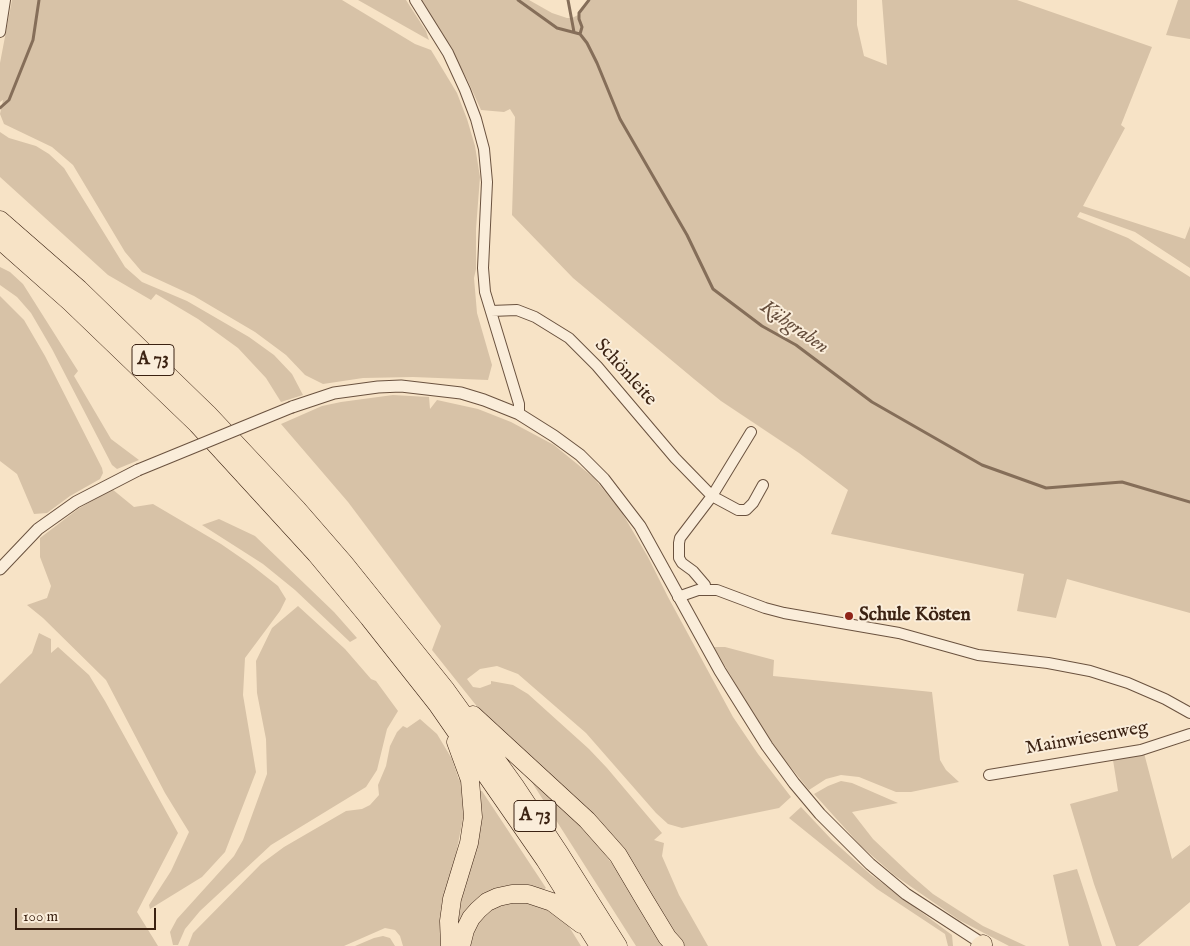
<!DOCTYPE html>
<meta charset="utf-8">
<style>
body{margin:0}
#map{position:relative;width:1190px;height:946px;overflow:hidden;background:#f7e3c6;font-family:"IM FELL English",serif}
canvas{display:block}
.scale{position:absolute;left:15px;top:908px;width:141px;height:22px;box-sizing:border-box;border:2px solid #3b2212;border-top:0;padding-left:6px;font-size:15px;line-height:18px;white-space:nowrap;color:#3b2212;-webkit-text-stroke:4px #faedda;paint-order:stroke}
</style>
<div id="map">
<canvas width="1190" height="946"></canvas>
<div class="scale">100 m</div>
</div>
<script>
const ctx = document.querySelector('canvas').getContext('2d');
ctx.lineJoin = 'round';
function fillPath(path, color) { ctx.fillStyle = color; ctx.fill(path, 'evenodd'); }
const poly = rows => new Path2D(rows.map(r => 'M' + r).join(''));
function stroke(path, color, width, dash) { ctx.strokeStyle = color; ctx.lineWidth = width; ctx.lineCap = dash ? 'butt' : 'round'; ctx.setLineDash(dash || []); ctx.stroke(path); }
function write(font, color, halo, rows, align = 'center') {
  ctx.font = font + ' "IM FELL English",serif'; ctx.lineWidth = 4; ctx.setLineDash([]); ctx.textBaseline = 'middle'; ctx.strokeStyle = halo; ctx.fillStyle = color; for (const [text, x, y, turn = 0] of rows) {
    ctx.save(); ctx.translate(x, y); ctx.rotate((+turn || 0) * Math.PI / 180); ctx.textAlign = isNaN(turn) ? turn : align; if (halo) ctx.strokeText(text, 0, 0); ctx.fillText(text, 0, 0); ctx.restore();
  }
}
fillPath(poly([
 [12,0,342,0,415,44,431,50,457,93,467,119,475,146,480,177,476,229,476,269,474,278,477,313,492,365,488,380,413,377,363,378,323,384,305,375,286,355,255,332,194,296,142,272,125,252,73,165,52,147,4,124,0,114,3,100,0,102,0,63],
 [358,0,406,0,426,31,429,40],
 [421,0,529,0,552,13,567,18,572,18,580,14,591,0,857,0,857,25,864,56,887,65,882,0,1017,0,1152,47,1121,125,1125,128,1083,206,1185,239,1190,226,1190,268,1135,232,1080,212,1077,217,1128,238,1190,277,1190,613,1067,579,1056,618,1017,611,1024,574,831,534,848,490,799,453,721,401,694,379,573,278,512,215,515,117,510,109,504,112,481,110,467,79],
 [1178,0,1190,0,1190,39,1166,35],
 [0,132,9,138,36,146,49,154,64,168,125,267,142,282,187,301,249,337,274,355,292,374,303,395,281,402,266,378,238,348,198,319,156,294,151,300,108,275,0,177],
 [0,267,10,272,23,284,78,371,74,376,111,439,139,460,117,469,112,465,52,349,31,313,17,297,0,285],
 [0,296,24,320,45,356,102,468,103,473,100,479,70,496,47,513,34,514,17,474,0,461],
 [393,395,429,397,430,409,437,400,478,409,511,422,554,445,593,477,621,511,648,557,668,597,733,717,758,754,791,797,779,808,682,828,668,824,656,813,586,733,518,674,497,666,480,669,467,679,473,687,480,688,491,684,491,681,513,685,528,694,589,749,607,768,662,833,654,840,664,843,662,856,679,895,708,946,680,946,654,907,479,709,432,650,441,626,348,502,281,424,322,406,341,402],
 [112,489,134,507,153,504,221,544,250,564,278,586,286,599,280,611,245,658,243,695,256,772,225,852,202,877,150,909,149,905,171,871,189,832,165,793,106,680,43,618,27,605,47,598,51,586,40,557,40,538,78,509],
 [219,519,255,536,334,612,357,638,350,642,295,590,263,564,202,525],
 [298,606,345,649,371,679,376,681,398,711,387,729,377,770,366,787,271,845,200,911,185,929,178,945,173,945,170,932,177,919,234,856,243,840,267,774,266,739,257,693,256,661,272,628],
 [39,633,51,639,51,653,58,647,89,675,105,701,178,833,137,912,158,946,0,946,0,684,32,653],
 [714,647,725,647,774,660,773,676,932,692,940,760,946,770,959,782,911,792,896,792,859,777,841,775,826,779,809,790,780,754,756,719],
 [420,719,437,734,452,759,459,780,460,775,465,808,454,864,443,946,403,946,400,936,395,930,385,928,344,946,188,946,193,933,261,864,284,847,346,811,362,809,370,805,379,795,378,785,386,766,390,746,397,732,403,726,407,728],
 [1144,753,1172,859,1190,845,1190,902,1138,946,1116,946,1094,884,1070,804,1118,791,1113,760],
 [526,773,584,827,626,882,667,946,636,946],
 [841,781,852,783,898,803,852,812,873,839,911,875,933,894,983,926,1026,946,1009,946,959,920,894,875,861,846,814,794,828,786],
 [479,791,482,791,546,888,543,890,524,885,455,930],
 [801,807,832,840,870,874,952,935,953,946,948,946,945,934,877,889,789,818],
 [1077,869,1102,946,1069,946,1053,875],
 [515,900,538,904,557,915,568,925,581,946,466,946,474,925,492,908],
 [383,936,390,938,395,946,355,946,374,938]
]), '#d7c2a7');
stroke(poly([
 [518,0,557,28,580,34,587,43,597,63,620,119,687,235,713,289,762,326,796,345,872,402,982,465,1046,488,1122,482,1190,502],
 [568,0,574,32],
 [580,34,582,27,579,19,579,13,589,0],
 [0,108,9,100,33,40,39,0]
]), '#856e59', 3);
const minor = poly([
 [415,0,448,53,465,90,476,119,484,149,487,182,483,268,485,292,519,404,519,414],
 [0,32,5,0],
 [491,311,517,310,535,317,569,338,597,366,675,458,712,496,738,510,746,510,753,503,763,485],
 [705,590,705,585,693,571,682,563,679,558,679,543,680,538,712,496,751,432],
 [678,597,698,590,717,590,765,608,784,613,899,633,978,655,1048,663,1090,671,1128,683,1165,699,1190,713],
 [989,775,1141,750,1190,734]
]);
const tertiary = poly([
 [292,407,334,393,378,387,401,386,461,393,484,400,519,414,554,436,580,455,604,479,640,526,720,671,767,746,794,783,820,814,870,864,906,894,986,946],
 [0,569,38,529,76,502,138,470]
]);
const motorway = poly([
 [0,220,79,289,208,414,297,509,344,563,446,690,515,786,560,854,618,946],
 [0,240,70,302,197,424,316,554,369,618,437,704,545,860,599,946],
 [473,715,587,820,618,855,644,899,667,937,675,946],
 [450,946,449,921,452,899,469,843,473,817,470,780,456,742],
 [461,946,465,930,471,918,478,910,487,902,498,897,512,894,528,894,552,902,581,924],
 [980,946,983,944]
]);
stroke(minor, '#6a523f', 12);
stroke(tertiary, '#6a523f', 13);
stroke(motorway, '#3b2212', 19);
stroke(minor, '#faedda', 10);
stroke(tertiary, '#faedda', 11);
stroke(motorway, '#f7e3c6', 18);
const tertiaryBridge = poly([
 [138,470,292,407]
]);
stroke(tertiaryBridge, '#6a523f', 13, []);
stroke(tertiaryBridge, '#faedda', 11);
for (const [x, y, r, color] of [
 [849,616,5,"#8f2418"]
]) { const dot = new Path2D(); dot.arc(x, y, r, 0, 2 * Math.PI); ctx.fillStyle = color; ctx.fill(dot); stroke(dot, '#faedda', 2); }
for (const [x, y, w] of [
 [153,360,42],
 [535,816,42]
]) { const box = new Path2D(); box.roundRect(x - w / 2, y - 15.5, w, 31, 4); ctx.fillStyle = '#faedda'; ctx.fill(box); stroke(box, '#3b2212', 1); }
write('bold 18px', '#3b2212', null, [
 ["A 73",153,360],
 ["A 73",535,816]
]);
write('19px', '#3b2212', '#faedda', [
 ["Schönleite",625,373,48],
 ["Mainwiesenweg",1087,739,-10]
]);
write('bold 19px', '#3b2212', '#faedda', [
 ["Schule Kösten",859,616]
], 'left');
write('italic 20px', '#664e3c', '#faedda', [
 ["Kühgraben",794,328,35]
]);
</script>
